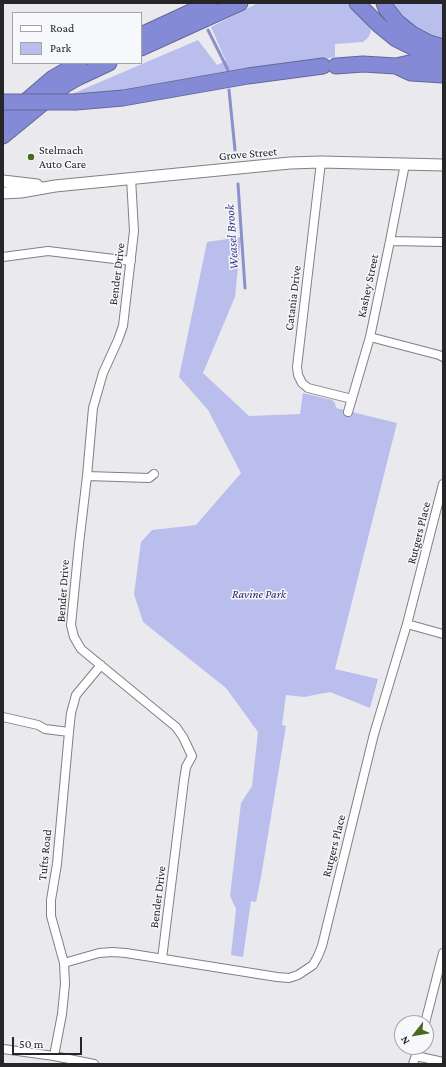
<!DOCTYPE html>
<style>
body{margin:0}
#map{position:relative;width:446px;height:1067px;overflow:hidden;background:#eaeaee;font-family:"Crimson Pro",serif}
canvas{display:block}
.frame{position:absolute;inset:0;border:4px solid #262628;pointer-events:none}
.legend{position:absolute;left:12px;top:12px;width:130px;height:52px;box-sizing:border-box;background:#f7f8fc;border:1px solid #a3a4a7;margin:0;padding:5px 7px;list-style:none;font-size:12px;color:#262628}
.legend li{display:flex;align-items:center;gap:8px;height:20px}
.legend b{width:20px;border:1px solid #a3a4a7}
.north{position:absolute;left:394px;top:1015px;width:40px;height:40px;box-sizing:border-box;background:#f7f8fc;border:1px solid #a3a4a7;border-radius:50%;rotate:239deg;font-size:11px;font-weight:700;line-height:16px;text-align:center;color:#262628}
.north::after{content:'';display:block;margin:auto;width:14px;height:18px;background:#48691f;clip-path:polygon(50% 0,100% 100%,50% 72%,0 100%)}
.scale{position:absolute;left:12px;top:1037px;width:70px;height:18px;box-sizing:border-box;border:2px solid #262628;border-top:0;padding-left:5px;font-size:12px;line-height:14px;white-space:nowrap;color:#262628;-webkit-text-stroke:3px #f7f8fc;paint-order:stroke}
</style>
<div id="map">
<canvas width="446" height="1067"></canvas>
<div class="frame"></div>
<ul class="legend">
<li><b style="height:5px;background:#fff"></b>Road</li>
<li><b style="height:11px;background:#b9beed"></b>Park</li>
</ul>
<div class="north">N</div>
<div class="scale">50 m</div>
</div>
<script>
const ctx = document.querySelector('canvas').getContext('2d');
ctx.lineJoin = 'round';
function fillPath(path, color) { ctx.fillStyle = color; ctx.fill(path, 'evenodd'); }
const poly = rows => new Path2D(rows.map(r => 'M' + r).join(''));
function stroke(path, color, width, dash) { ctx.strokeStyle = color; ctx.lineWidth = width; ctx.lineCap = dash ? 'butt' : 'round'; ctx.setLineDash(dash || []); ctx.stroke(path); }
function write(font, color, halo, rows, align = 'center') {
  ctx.font = font + ' "Crimson Pro",serif'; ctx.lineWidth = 3; ctx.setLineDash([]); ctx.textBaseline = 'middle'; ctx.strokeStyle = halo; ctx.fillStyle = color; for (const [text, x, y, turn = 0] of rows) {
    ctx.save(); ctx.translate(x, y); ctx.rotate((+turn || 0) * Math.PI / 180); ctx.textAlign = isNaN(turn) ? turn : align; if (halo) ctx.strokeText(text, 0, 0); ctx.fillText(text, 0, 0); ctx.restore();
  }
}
fillPath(poly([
 [258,3,351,3,370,26,371,32,368,38,363,42,335,44,335,57,103,98,65,97,198,40,217,65,226,61,211,27],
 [390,3,443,3,443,41,434,39,410,26],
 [241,237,235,297,203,373,249,416,300,414,303,393,332,400,335,403,336,408,397,423,335,669,378,679,370,708,330,692,304,697,286,695,282,725,286,726,261,877,256,902,251,901,243,957,231,955,236,909,230,896,241,803,252,786,258,732,226,688,143,622,134,594,141,542,152,530,196,525,241,473,208,410,179,377,207,242]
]), '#b9beed');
stroke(poly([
 [208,30,228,70],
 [229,90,235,150],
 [238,184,245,288]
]), '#8b90cb', 3);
const minor = poly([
 [321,162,297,367,298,375,302,383,308,388,352,399],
 [131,178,134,231,123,326,118,340,103,373,93,408,87,476,79,544,71,625,74,637,81,649,176,727,183,737,192,756,186,767,184,780,162,959],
 [390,241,443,242],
 [3,257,48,251,131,261],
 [370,337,439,355,443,357],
 [348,412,370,337,390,241,405,164],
 [87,476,149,478,154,474],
 [407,624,443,634],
 [3,717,38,725,45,729,69,732],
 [64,963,99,953,112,952,126,953,277,977,289,978,298,975,313,965,318,956,322,946,374,734,407,624,443,484],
 [425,1023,443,953],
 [3,1049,54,1056,94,1064],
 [54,1056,62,1014,65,984,64,963,51,916,51,900,57,864,69,732,71,713,76,695,101,665],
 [416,1056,443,1062],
 [413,1064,419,1047]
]);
const tertiary = poly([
 [3,181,37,185],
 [3,193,21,192,55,186,290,163,321,162,443,165]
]);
const motorway = poly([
 [357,3,380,26,396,39,420,51,442,57],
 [384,3,386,8,397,22,412,34,429,43,443,47],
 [141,35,210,3],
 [141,48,240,3],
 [336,66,363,64,396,66,414,62,443,63],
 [396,66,411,73,443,75],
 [76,102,123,98,248,76,323,66],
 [3,121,53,78,79,63],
 [3,136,65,85,77,78,109,63]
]);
stroke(minor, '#7f8083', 10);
stroke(tertiary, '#7f8083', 13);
stroke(motorway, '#646799', 17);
stroke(minor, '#fff', 8);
stroke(tertiary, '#fff', 11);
stroke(motorway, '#858ad6', 15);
const motorwayBridge = poly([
 [3,102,76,102]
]);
stroke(motorwayBridge, '#646799', 17, []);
stroke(motorwayBridge, '#858ad6', 15);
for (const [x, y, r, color] of [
 [31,157,4,"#48691f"]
]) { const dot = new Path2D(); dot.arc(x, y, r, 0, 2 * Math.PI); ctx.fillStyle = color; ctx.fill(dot); stroke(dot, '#f7f8fc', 1.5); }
write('12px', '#262628', '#f7f8fc', [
 ["Stelmach",39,150],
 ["Auto Care",39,164]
], 'left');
write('12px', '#262628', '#f7f8fc', [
 ["Grove Street",248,154,-5],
 ["Bender Drive",117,274,-83],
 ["Kashey Street",368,286,-78],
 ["Catania Drive",293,298,-83],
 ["Rutgers Place",419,533,-76],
 ["Bender Drive",63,591,-86],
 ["Rutgers Place",334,846,-76],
 ["Tufts Road",45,855,-84],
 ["Bender Drive",158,897,-83]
]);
write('italic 12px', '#231d63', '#f7f8fc', [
 ["Ravine Park",259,594]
]);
write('italic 13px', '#3c3b83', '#f7f8fc', [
 ["Weasel Brook",232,237,-94]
]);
</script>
